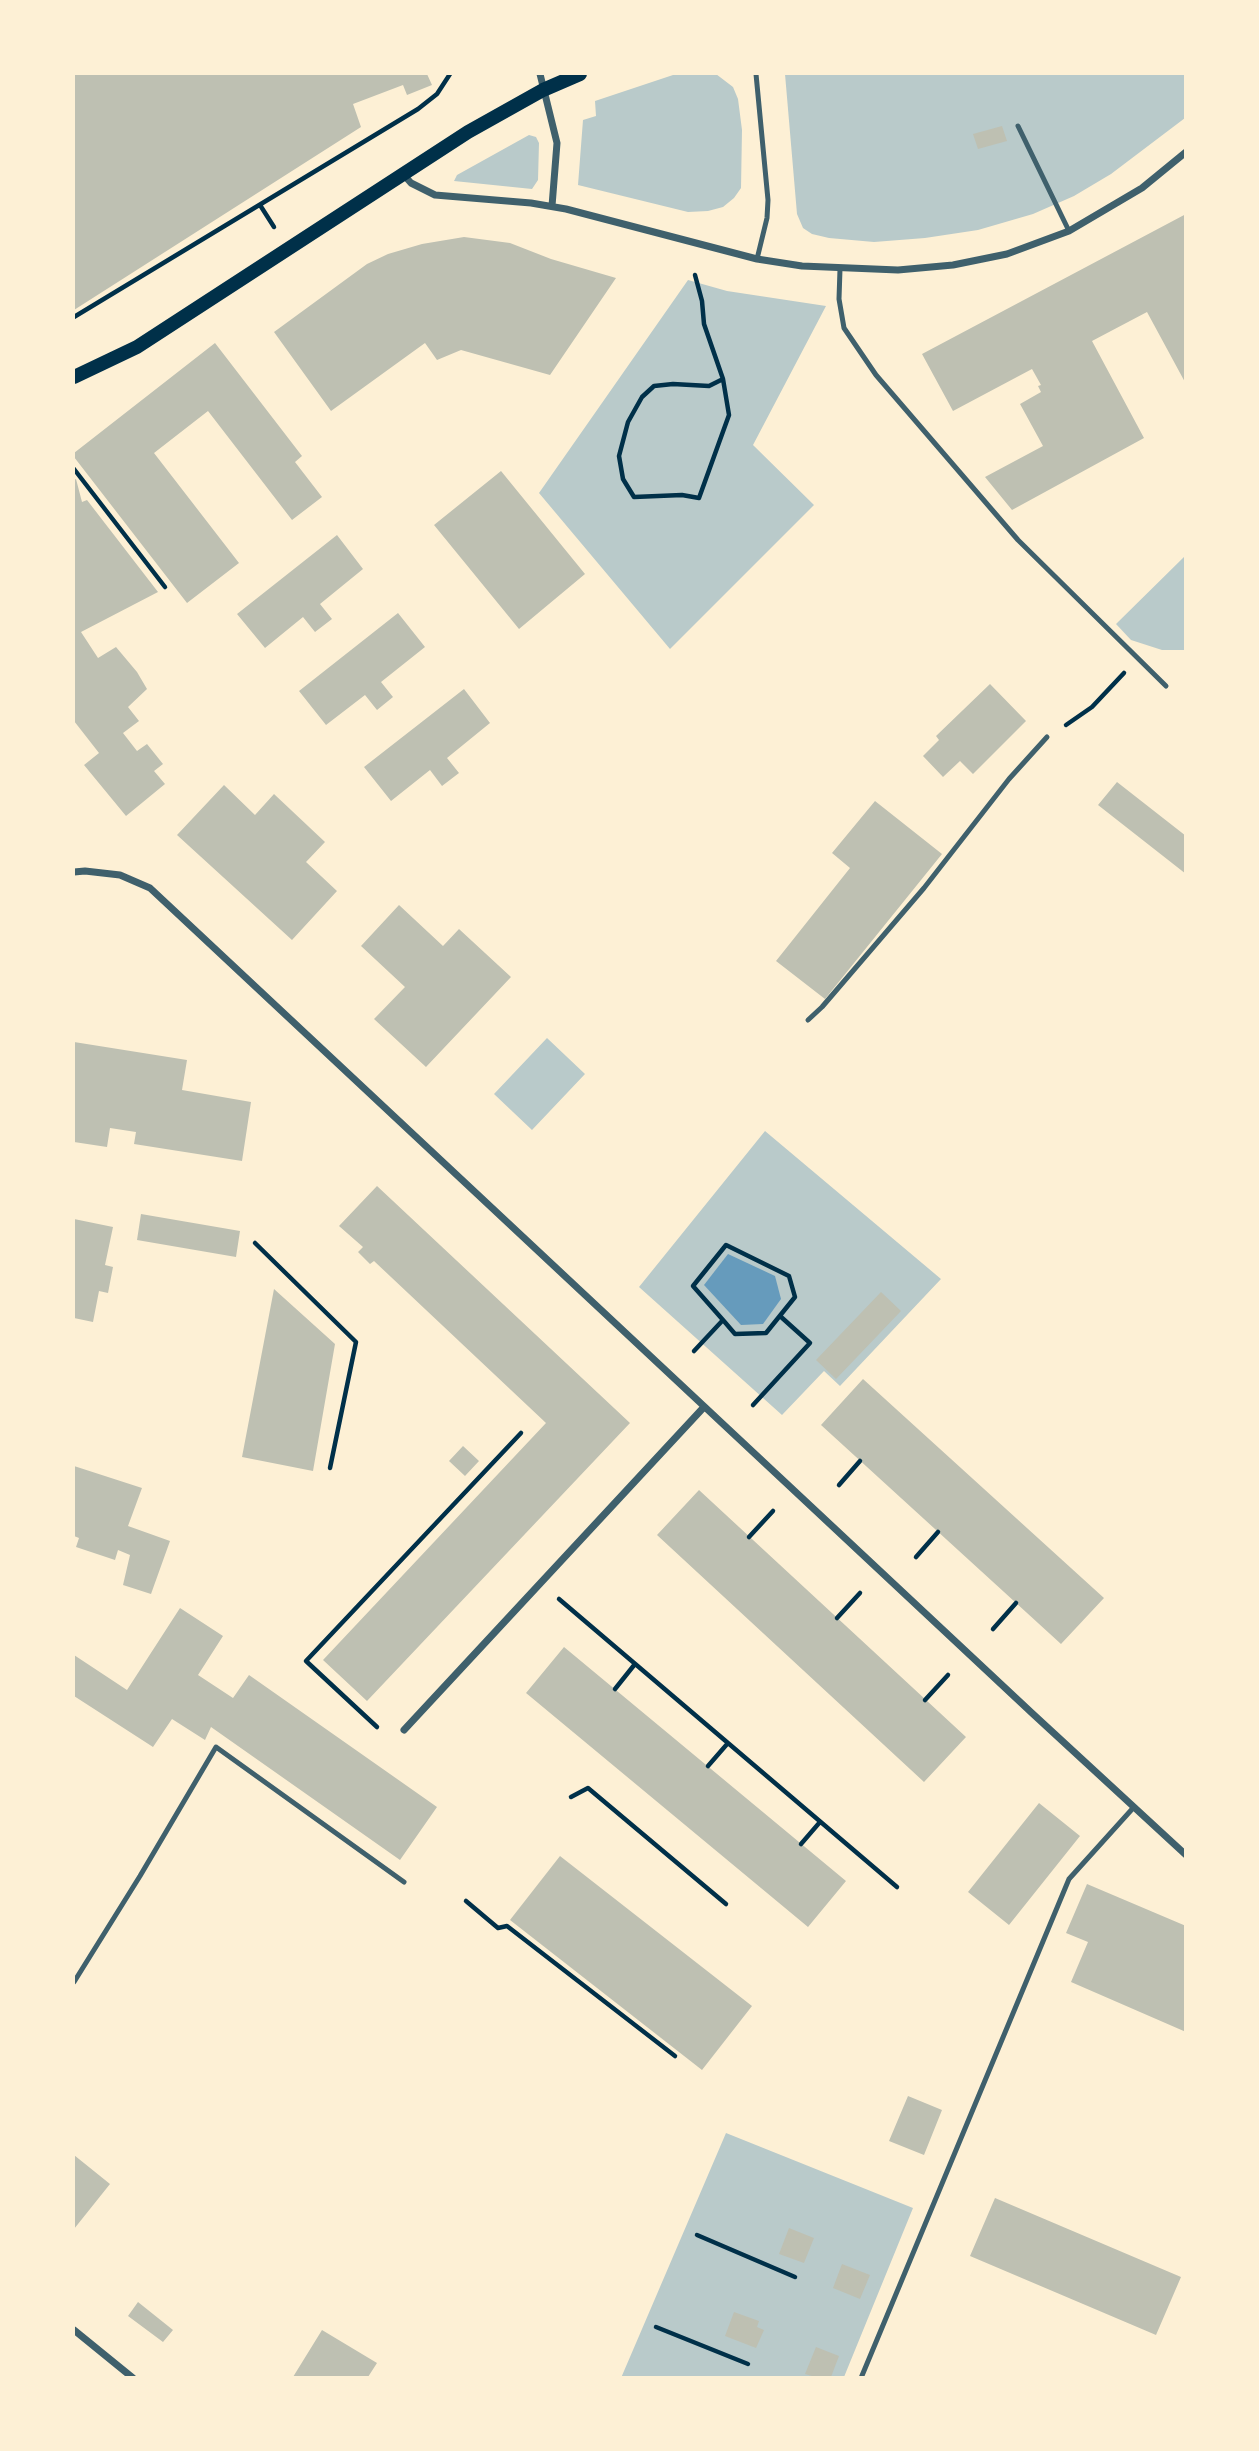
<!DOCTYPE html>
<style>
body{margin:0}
#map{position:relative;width:1259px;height:2451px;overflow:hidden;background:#fdf0d5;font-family:"DM Sans",sans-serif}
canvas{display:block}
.frame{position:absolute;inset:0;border:75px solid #fdf0d5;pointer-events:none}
</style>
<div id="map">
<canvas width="1259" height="2451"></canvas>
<div class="frame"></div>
</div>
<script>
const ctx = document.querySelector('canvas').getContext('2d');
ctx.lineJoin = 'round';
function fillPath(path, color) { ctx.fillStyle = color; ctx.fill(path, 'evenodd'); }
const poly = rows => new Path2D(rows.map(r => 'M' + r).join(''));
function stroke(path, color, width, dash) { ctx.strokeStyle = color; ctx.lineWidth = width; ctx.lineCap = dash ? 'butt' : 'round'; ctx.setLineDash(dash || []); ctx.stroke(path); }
fillPath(poly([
 [676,74,716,74,733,87,738,99,742,130,741,188,734,198,723,207,708,211,688,212,578,185,583,120,596,116,595,101],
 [785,74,1185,74,1185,118,1111,174,1074,196,1033,214,978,230,925,238,874,242,829,238,812,234,803,228,797,214],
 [529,135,536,137,539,143,538,180,532,189,454,181,457,175],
 [688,280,727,291,826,306,753,445,814,505,670,649,539,493],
 [1185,556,1185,650,1162,650,1131,640,1116,624],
 [547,1038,585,1074,532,1130,494,1094],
 [765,1131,941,1279,840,1386,824,1371,782,1415,639,1287],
 [726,2133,913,2208,844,2377,621,2378]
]), '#b9caca');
fillPath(poly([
 [728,1254,775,1276,781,1299,763,1324,741,1325,704,1285]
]), '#669bbc');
fillPath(poly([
 [74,74,427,74,432,85,407,95,403,85,353,104,361,127,74,310],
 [1002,126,1007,141,978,149,973,134],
 [1186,214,1186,384,1147,312,1092,341,1144,438,1012,510,985,477,1043,446,1020,404,1041,392,1038,386,1041,385,1032,369,953,411,922,354],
 [464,237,510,243,551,259,616,278,550,375,461,350,437,360,425,343,331,411,274,332,367,264,388,254,422,244],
 [215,343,302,456,295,462,322,497,292,520,208,411,154,453,239,563,187,603,74,457,74,453],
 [501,471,585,574,519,629,434,525],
 [76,479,82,502,87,500,158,592,81,632,98,658,116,647,137,672,147,689,128,707,139,721,123,733,137,751,147,744,163,764,154,771,165,784,126,816,84,765,99,753,74,721,74,480],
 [337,535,363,569,320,604,332,619,315,632,303,617,265,648,237,614],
 [398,613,425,647,381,682,393,697,377,710,365,695,326,725,299,691],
 [990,684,1026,721,973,774,960,761,943,777,923,756,939,740,936,736],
 [464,689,490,723,447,758,459,773,442,786,430,770,391,801,364,767],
 [1117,782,1186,836,1186,874,1098,805],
 [224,785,255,815,274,794,325,842,306,862,337,891,292,940,177,835],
 [875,801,942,854,825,999,776,961,850,868,832,853],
 [399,905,443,946,459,929,511,977,426,1067,374,1019,405,987,361,946],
 [74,1042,187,1060,182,1090,251,1102,242,1161,134,1144,136,1132,110,1128,107,1147,74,1142],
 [377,1186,630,1423,367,1701,323,1660,546,1423,374,1261,370,1264,358,1252,363,1247,339,1226],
 [141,1214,240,1231,236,1257,137,1240],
 [74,1219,113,1227,105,1265,113,1267,108,1293,99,1291,93,1322,74,1318],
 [274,1289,335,1344,313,1471,242,1457],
 [881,1292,901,1311,836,1379,816,1360],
 [863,1379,1104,1598,1061,1644,821,1425],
 [463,1446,479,1461,465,1476,449,1461],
 [74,1466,142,1488,128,1526,170,1541,151,1594,123,1585,130,1555,118,1550,115,1560,76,1547,79,1538,74,1536],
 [699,1490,966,1737,924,1782,657,1535],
 [180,1608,223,1636,198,1675,233,1698,249,1675,437,1807,400,1860,211,1727,205,1740,172,1719,153,1747,74,1696,74,1655,127,1690],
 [564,1647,846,1881,808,1927,526,1693],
 [1039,1803,1080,1836,1009,1925,968,1892],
 [560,1856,752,2006,702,2070,510,1920],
 [1087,1884,1186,1926,1186,2032,1071,1982,1088,1942,1066,1933],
 [908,2096,942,2110,924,2155,889,2141],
 [74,2155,110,2184,74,2229],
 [995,2198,1181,2277,1156,2335,970,2256],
 [789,2228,814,2238,804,2263,779,2254],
 [842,2264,870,2275,860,2299,833,2288],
 [138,2302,173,2330,163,2342,128,2316],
 [734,2312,759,2321,757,2327,764,2330,756,2348,725,2336],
 [322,2330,377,2363,368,2377,293,2377],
 [816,2347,839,2356,831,2377,815,2377,805,2374]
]), '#bec0b2');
stroke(poly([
 [260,205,274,227],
 [695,275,702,301,704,324,723,379,709,386,673,384,654,386,642,397,628,422,619,456,623,479,634,497,682,495,699,498,729,415,723,379],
 [74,317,418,109,437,94,450,74],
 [74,469,165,587],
 [1066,725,1092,707,1124,673],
 [255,1243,356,1342,330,1468],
 [694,1351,723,1320,693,1286,726,1245,789,1276,795,1297,766,1333,735,1334,723,1320],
 [753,1405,810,1343,780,1316],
 [839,1485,860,1461],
 [749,1537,773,1511],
 [916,1557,938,1532],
 [559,1599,897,1887],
 [837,1618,860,1593],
 [993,1629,1016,1603],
 [615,1689,635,1664],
 [925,1700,948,1675],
 [377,1727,306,1661,521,1433],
 [708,1766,728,1743],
 [571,1797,588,1788,726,1904],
 [801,1844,820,1822],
 [466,1901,498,1928,507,1926,675,2056],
 [697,2235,795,2277],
 [656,2327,748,2364]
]), '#003049', 4.5);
stroke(poly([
 [756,74,768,200,767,218,757,259],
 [1018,126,1069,231],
 [840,269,839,299,844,328,876,375,1018,540,1166,686],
 [808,1020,822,1007,924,888,1009,779,1047,737],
 [74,1982,140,1876,216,1747,404,1882],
 [861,2378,1069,1879,1134,1807]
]), '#3f606c', 5);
stroke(poly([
 [540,74,557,143,552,206],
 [403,174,411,183,435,195,531,203,566,209,757,259,802,266,898,270,953,265,1007,254,1069,231,1142,188,1186,152],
 [74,872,85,871,120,875,150,888,1033,1714,1186,1855],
 [404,1730,704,1407],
 [74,2330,133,2378]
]), '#3f606c', 7);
stroke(poly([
 [74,377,137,347,468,132,543,90,580,74]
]), '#003049', 14);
</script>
